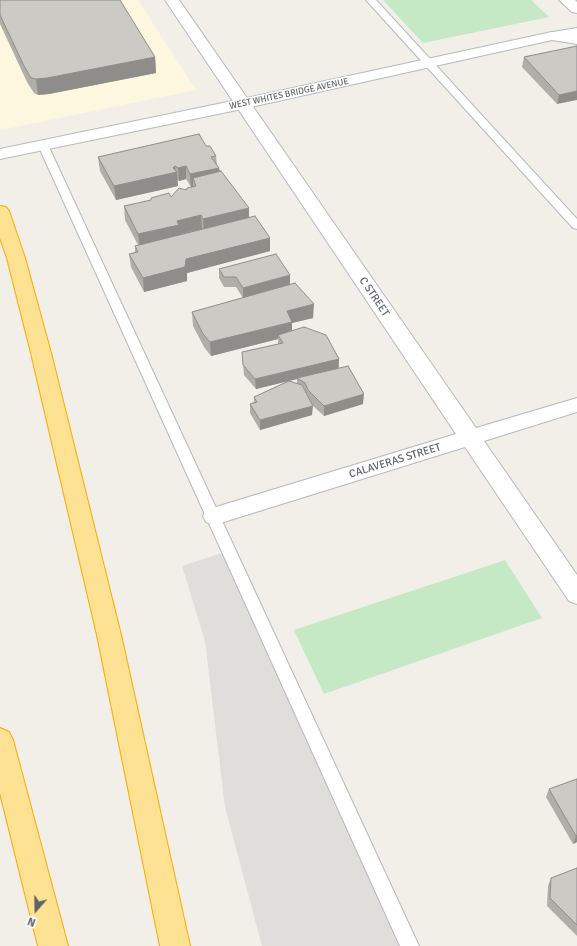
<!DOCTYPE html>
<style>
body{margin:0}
#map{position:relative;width:577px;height:946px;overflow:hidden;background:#f1efe8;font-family:Signika,sans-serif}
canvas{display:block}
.north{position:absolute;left:16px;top:890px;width:40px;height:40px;-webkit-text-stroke:3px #fff;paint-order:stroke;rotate:200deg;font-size:11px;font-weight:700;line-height:16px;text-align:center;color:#5f6368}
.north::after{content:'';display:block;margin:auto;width:14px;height:18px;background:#5f6368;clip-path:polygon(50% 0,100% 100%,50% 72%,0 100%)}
</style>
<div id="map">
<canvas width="577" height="946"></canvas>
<div class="north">N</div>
</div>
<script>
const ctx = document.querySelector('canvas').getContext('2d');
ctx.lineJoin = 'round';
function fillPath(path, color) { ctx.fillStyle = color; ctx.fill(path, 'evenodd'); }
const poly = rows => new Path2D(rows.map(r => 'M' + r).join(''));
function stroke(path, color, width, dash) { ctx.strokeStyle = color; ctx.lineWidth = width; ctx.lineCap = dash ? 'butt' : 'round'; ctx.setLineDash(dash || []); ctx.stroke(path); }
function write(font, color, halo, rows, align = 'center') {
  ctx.font = font + ' Signika,sans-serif'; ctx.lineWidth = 3; ctx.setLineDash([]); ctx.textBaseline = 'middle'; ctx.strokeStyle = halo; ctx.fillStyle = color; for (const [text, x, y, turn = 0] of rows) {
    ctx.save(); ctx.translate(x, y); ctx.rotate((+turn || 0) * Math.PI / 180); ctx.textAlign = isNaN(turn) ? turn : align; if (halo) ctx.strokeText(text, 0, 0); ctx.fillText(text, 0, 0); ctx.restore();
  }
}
fillPath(poly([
 [0,0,138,0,196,90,1,130,0,127]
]), '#fef7e0');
fillPath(poly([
 [225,552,400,946,262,946,225,807,205,641,182,566]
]), '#e0deda');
fillPath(poly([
 [383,0,531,0,549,17,423,43],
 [505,560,542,618,324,694,294,630]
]), '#c5e8c5');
const service = poly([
 [366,0,376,0,577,219,577,229,573,228,366,0],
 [43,142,48,145,419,946,400,946,38,145,43,142]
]);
const minor = poly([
 [165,0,179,0,476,428,577,398,577,412,484,441,577,575,577,604,569,601,465,447,214,525,206,522,203,516,206,510,456,434,165,0]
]);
const tertiary = poly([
 [559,0,575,0,577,2,577,13,572,12,559,0],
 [577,28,577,36,552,40,547,39,545,36,547,33,577,28]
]);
const secondary = poly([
 [552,32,577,36,577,44,552,40,242,109,0,159,0,149,242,99,552,32]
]);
const motorway = poly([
 [0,206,6,207,9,211,25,258,51,353,121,635,190,946,160,946,97,635,31,353,7,258,0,238,0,206],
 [0,728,9,732,13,740,68,946,38,946,0,793,0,728]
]);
stroke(service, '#b5b8bc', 2);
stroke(minor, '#b5b8bc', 2);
stroke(tertiary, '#b5b8bc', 2);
stroke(secondary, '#b6babf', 2);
stroke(motorway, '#f9ab00', 2);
fillPath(service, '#fff');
fillPath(minor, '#fff');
fillPath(tertiary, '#fff');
fillPath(secondary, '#fff');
fillPath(motorway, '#fde293');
fillPath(poly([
 [0,0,155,57,156,73,49,94,38,95,34,93,27,82,0,24],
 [577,46,557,104,522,67,524,57],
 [216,156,217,165,219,168,220,171,249,217,270,238,270,251,187,273,187,281,144,292,131,267,129,254,135,252,135,246,138,245,125,220,124,206,171,197,191,187,186,179,179,181,177,180,178,186,116,200,100,171,98,157],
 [219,269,290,285,313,318,292,323,292,331,339,359,339,368,363,404,324,416,312,405,312,415,260,430,250,413,250,404,254,402,254,397,288,381,256,389,244,375,242,352,278,344,278,339,211,356,204,347,193,326,192,312,243,298,236,287,224,287,219,278],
 [297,379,297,384,289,381],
 [577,779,577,842,573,844,546,797,549,789],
 [577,868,577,936,547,906,548,886,551,878]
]), '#afaea9');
fillPath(poly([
 [155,57,156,73,49,94,38,95,36,79],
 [577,91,577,100,557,104,559,95],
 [175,166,176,173,177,172,178,186,116,200,114,186],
 [186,166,186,179,179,181,178,168],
 [219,168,220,181,193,178,193,187,191,188,190,174],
 [249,208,249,222,204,232,203,219],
 [201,215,202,229,180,234,180,238,140,248,138,234,177,221],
 [270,238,270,251,187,273,187,281,144,292,143,278,186,259],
 [290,275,290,285,243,298,243,288],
 [314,304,313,318,292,323,292,335,278,335,278,339,211,356,210,342,287,311],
 [339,359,338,369,297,378,297,379,256,389,255,379],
 [364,394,363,404,324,416,324,406],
 [313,406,312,415,260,430,260,420],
 [577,835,577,842,573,844,576,836]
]), '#8f8d8a');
const building = poly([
 [0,0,120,0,155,57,47,78,36,79,31,78,24,66,0,15,0,0],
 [577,46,577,91,559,95,524,57,577,46],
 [199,134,206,146,210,146,216,156,211,157,219,168,190,174,186,166,178,168,175,166,173,168,177,172,114,186,98,157,199,134],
 [221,171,249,208,203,219,201,215,177,221,179,225,138,234,124,206,151,200,151,198,169,193,171,197,179,188,186,190,187,188,196,186,193,178,221,171],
 [255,216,270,238,186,259,185,267,143,278,129,254,138,252,135,246,255,216],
 [276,254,290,275,243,288,236,277,224,277,219,269,276,254],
 [295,283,314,304,287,311,292,322,210,342,203,334,192,312,295,283],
 [304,327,326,335,339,359,255,379,243,365,242,352,283,343,278,335,304,327],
 [348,366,364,394,324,406,308,390,305,383,297,378,348,366],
 [289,381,302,385,313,406,260,420,250,404,257,402,254,397,289,381],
 [577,779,577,835,576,836,549,789,577,779],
 [577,868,577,925,550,898,551,878,577,868]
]);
fillPath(building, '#cccac5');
stroke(building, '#8f8d8a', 1);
write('9px', '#5f6368', '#fff', [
 ["WEST WHITES BRIDGE AVENUE",289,94,-12]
]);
write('11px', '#5f6368', '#fff', [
 ["C STREET",374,297,56],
 ["CALAVERAS STREET",395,461,-17]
]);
</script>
